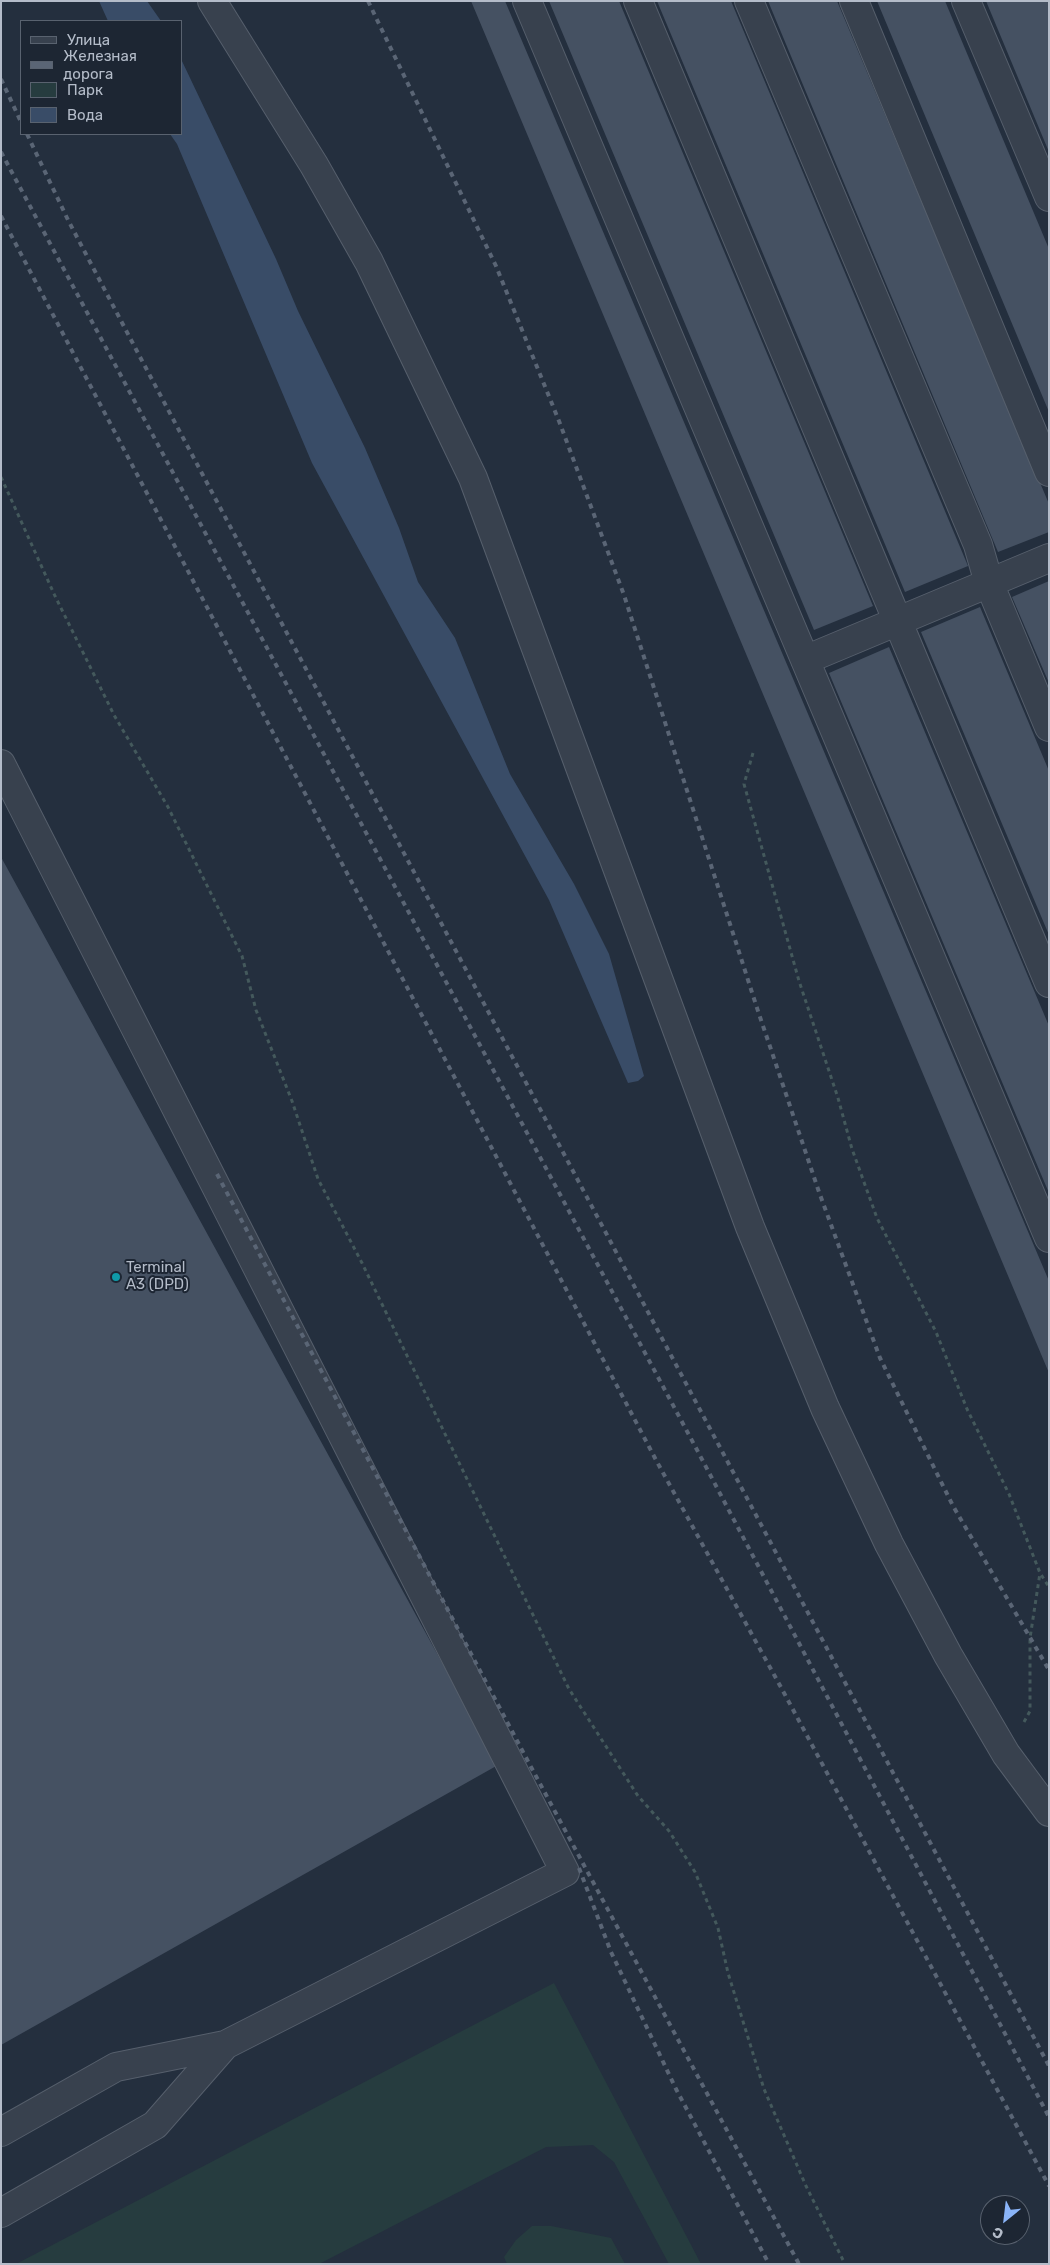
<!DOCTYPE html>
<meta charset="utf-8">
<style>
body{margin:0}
#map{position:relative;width:1050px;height:2265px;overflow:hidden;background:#242f3e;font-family:Rubik,sans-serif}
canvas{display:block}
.frame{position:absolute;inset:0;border:2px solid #b4bcc9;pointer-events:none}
.legend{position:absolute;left:20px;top:20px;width:162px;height:115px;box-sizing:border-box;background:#1d2633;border:1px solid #59626f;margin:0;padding:6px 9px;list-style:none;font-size:15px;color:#b4bcc9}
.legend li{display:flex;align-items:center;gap:10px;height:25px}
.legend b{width:25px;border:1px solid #59626f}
.north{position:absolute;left:980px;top:2195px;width:50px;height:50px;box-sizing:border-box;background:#1d2633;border:1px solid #59626f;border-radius:50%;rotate:209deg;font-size:14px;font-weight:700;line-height:20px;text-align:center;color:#b4bcc9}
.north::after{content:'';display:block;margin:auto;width:18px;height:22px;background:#8ab4f8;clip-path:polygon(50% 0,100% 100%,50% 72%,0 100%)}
</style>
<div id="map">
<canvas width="1050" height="2265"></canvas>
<div class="frame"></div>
<ul class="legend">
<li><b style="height:6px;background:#38414e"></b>Улица</li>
<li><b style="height:6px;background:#5a6575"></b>Железная дорога</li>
<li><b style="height:14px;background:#263c3f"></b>Парк</li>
<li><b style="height:14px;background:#394c67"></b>Вода</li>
</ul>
<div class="north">С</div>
</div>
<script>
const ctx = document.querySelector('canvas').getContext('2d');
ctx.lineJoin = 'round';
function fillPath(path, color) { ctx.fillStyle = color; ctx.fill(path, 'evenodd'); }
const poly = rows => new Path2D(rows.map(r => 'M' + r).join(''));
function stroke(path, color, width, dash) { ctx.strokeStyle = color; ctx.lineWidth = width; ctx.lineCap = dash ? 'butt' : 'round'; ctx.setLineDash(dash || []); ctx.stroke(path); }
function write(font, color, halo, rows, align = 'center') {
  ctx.font = font + ' Rubik,sans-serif'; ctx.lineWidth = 4; ctx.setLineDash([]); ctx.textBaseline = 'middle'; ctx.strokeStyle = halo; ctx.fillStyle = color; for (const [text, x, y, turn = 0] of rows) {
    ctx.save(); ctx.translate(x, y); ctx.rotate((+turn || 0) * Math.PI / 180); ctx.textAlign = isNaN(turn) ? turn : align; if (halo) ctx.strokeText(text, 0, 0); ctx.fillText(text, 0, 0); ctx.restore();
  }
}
fillPath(poly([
 [554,1983,701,2264,669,2264,614,2162,593,2145,546,2147,319,2264,16,2264],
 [532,2226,551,2226,611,2238,625,2264,507,2264,504,2257,516,2240]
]), '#263c3f');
fillPath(poly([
 [99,1,147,1,161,21,108,21],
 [181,59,276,259,298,311,365,448,399,528,418,582,455,638,510,774,574,884,609,954,644,1076,638,1081,628,1083,549,900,312,463,177,144,170,134,181,134]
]), '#394c67');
fillPath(poly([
 [471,1,505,1,1049,1281,1049,1373],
 [549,1,619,1,873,606,814,630],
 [657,1,731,1,968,566,905,592],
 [768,1,837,1,1049,504,1049,532,998,552],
 [877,1,945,1,1049,249,1049,412],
 [986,1,1049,1,1049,152],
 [1049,581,1049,683,1012,597],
 [980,607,1049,771,1049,935,921,632],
 [889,647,1049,1026,1049,1193,829,673],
 [1,857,498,1765,1,2045]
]), '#455162');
const minor = poly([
 [212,1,314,165,369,262,473,478,750,1227,825,1408,889,1544,948,1655,1006,1754,1049,1812],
 [527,1,1049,1238],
 [638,1,1049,983],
 [749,1,978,545,989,583,1049,727],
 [854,1,1049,472],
 [966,1,1049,197],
 [805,660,1049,558],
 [1,764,565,1872,225,2045,116,2067,1,2132],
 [1,2213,155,2125,225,2045]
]);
stroke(minor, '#565f6c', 30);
stroke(poly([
 [1,477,55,596,114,715,168,807,242,956,256,1010,292,1101,318,1179,362,1263,569,1689,638,1796,669,1831,695,1872,718,1928,728,1973,764,2089,806,2186,845,2264],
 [753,753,744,784,799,981,838,1098,852,1149,877,1218,936,1332,967,1409,1009,1494,1040,1573,1049,1587],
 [1024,1722,1030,1711,1030,1638,1040,1573]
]), '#44595c', 3, [4, 4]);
stroke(minor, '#38414e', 28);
stroke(poly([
 [368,1,496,266,559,421,624,595,758,1011,819,1192,880,1358,953,1506,1049,1670],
 [1,79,21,122],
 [27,134,68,220,139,355,1049,2066],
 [1,152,696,1448,1049,2117],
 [1,216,656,1460,783,1691,1049,2186],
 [217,1174,531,1767,799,2264],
 [579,1868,611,1952,676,2089,769,2264]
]), '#5a6575', 4, [5, 5]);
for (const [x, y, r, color] of [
 [116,1277,5,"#0f9aa8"]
]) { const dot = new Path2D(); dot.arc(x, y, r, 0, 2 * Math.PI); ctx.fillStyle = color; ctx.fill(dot); stroke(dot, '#1d2633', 2); }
write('15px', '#b4bcc9', '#1d2633', [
 ["Terminal",126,1268],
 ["A3 (DPD)",126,1285]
], 'left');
</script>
